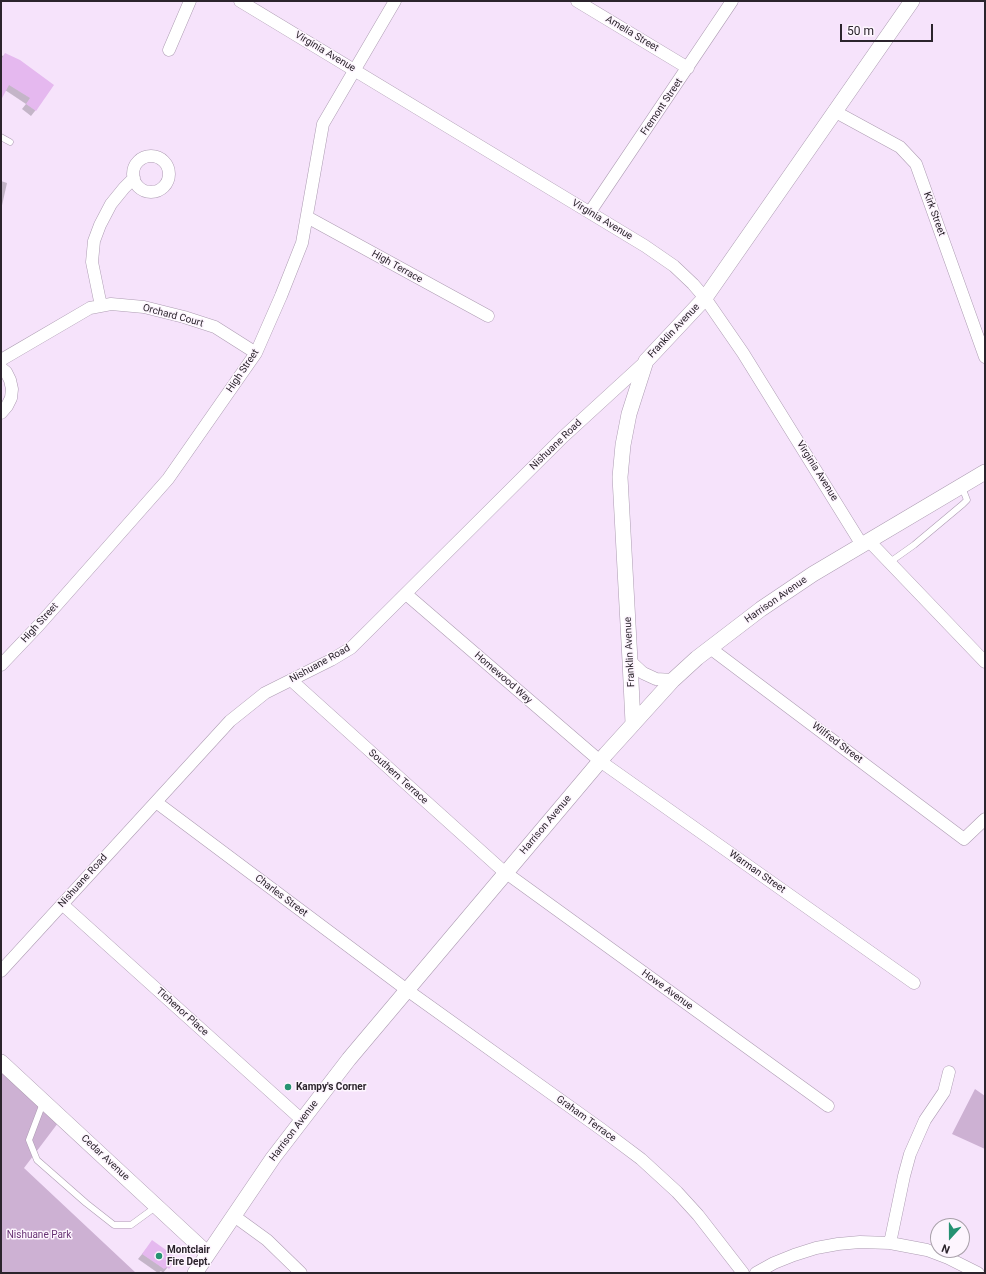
<!DOCTYPE html>
<style>
body{margin:0}
#map{position:relative;width:986px;height:1274px;overflow:hidden;background:#f6e3fb;font-family:Roboto,sans-serif}
canvas{display:block}
.frame{position:absolute;inset:0;border:2px solid #2b242c;pointer-events:none}
.north{position:absolute;left:930px;top:1218px;width:40px;height:40px;box-sizing:border-box;background:#fdf5fe;border:1px solid #a9a1aa;border-radius:50%;rotate:201deg;font-size:11px;font-weight:700;line-height:16px;text-align:center;color:#2b242c}
.north::after{content:'';display:block;margin:auto;width:14px;height:18px;background:#259272;clip-path:polygon(50% 0,100% 100%,50% 72%,0 100%)}
.scale{position:absolute;left:840px;top:24px;width:93px;height:18px;box-sizing:border-box;border:2px solid #2b242c;border-top:0;padding-left:5px;font-size:12px;line-height:14px;white-space:nowrap;color:#2b242c;-webkit-text-stroke:3px #fdf5fe;paint-order:stroke}
</style>
<div id="map">
<canvas width="986" height="1274"></canvas>
<div class="frame"></div>
<div class="north">N</div>
<div class="scale">50 m</div>
</div>
<script>
const ctx = document.querySelector('canvas').getContext('2d');
ctx.lineJoin = 'round';
function fillPath(path, color) { ctx.fillStyle = color; ctx.fill(path, 'evenodd'); }
const poly = rows => new Path2D(rows.map(r => 'M' + r).join(''));
function stroke(path, color, width, dash) { ctx.strokeStyle = color; ctx.lineWidth = width; ctx.lineCap = dash ? 'butt' : 'round'; ctx.setLineDash(dash || []); ctx.stroke(path); }
function write(font, color, halo, rows, align = 'center') {
  ctx.font = font + ' Roboto,sans-serif'; ctx.lineWidth = 3; ctx.setLineDash([]); ctx.textBaseline = 'middle'; ctx.strokeStyle = halo; ctx.fillStyle = color; for (const [text, x, y, turn = 0] of rows) {
    ctx.save(); ctx.translate(x, y); ctx.rotate((+turn || 0) * Math.PI / 180); ctx.textAlign = isNaN(turn) ? turn : align; if (halo) ctx.strokeText(text, 0, 0); ctx.fillText(text, 0, 0); ctx.restore();
  }
}
fillPath(poly([
 [1,1068,58,1123,24,1168,136,1273,1,1273],
 [975,1089,985,1096,985,1149,952,1134]
]), '#cdb1d3');
fillPath(poly([
 [6,54,53,85,35,111,31,116,22,109,26,104,5,90,1,96,1,55,3,56],
 [1,181,7,183,1,210],
 [152,1242,175,1258,163,1273,161,1271,158,1273,138,1259]
]), '#0003');
fillPath(poly([
 [5,53,20,60,54,85,36,111,26,104,30,98,9,85,1,100,1,60],
 [152,1240,177,1258,169,1269,167,1267,164,1269,142,1254]
]), '#e5b8ef');
const service = poly([
 [1,137,10,142],
 [890,562,914,545,963,504,967,500,962,487],
 [43,1103,29,1140,37,1160,86,1203,114,1225,131,1225,157,1206]
]);
const minor = poly([
 [240,1,645,246,674,266,693,284,705,298,743,353,862,545],
 [577,1,688,68],
 [169,50,190,1],
 [834,111,900,147,916,164,985,357],
 '133 174a18 18 0 1 1 36 0a18 18 0 1 1-36 0Z',
 [590,212,732,1],
 [307,217,488,316],
 [101,306,92,262,94,241,100,225,111,204,124,188,134,178],
 [1,360,90,308,111,304,144,307,184,317,215,327,256,353],
 [1,368,6,372,10,380,12,389,11,398,7,406,1,413],
 [869,541,985,662],
 [406,594,600,761,914,983],
 [710,648,964,839,985,819],
 [630,661,643,673,656,679,673,680],
 [1,665,39,625,168,479,256,353,281,296,302,243,323,124,395,1],
 [291,680,502,870,828,1106],
 [156,802,407,990,601,1129,641,1159,677,1192,698,1215,743,1273],
 [62,904,302,1120],
 [1,971,230,721,265,693,331,660,351,648,563,437,646,361],
 [234,1216,267,1240,301,1273],
 [890,1243,904,1176,910,1154,925,1120,944,1092,949,1072],
 [756,1273,774,1263,794,1255,816,1248,838,1244,860,1242,890,1243,927,1250,948,1258,978,1273]
]);
const tertiary = poly([
 [633,723,630,661,620,477,623,445,629,414,646,361,705,298,912,1],
 [1,1062,208,1254],
 [195,1273,273,1158,349,1059,606,754,673,680,697,658,761,609,813,574,985,472]
]);
stroke(service, '#ad9cb2', 7);
stroke(minor, '#ad9cb2', 13);
stroke(tertiary, '#ad9cb2', 16);
stroke(service, '#fff', 6);
stroke(minor, '#fff', 12);
stroke(tertiary, '#fff', 15);
for (const [x, y, r, color] of [
 [288,1087,4,"#259272"],
 [159,1256,4,"#259272"]
]) { const dot = new Path2D(); dot.arc(x, y, r, 0, 2 * Math.PI); ctx.fillStyle = color; ctx.fill(dot); stroke(dot, '#fdf5fe', 1.5); }
write('10px', '#2b242c', '#fdf5fe', [
 ["Amelia Street",632,34,31],
 ["Virginia Avenue",325,52,31],
 ["Fremont Street",662,107,-56],
 ["Kirk Street",934,214,70],
 ["Virginia Avenue",602,220,31],
 ["High Terrace",397,267,29],
 ["Orchard Court",173,316,15],
 ["Franklin Avenue",674,331,-47],
 ["High Street",243,371,-56],
 ["Nishuane Road",556,445,-44],
 ["Virginia Avenue",817,471,58],
 ["Harrison Avenue",776,600,-35],
 ["High Street",40,623,-48],
 ["Franklin Avenue",630,652,-93],
 ["Nishuane Road",320,664,-29],
 ["Homewood Way",503,678,41],
 ["Wilfred Street",837,743,37],
 ["Southern Terrace",398,777,42],
 ["Harrison Avenue",546,825,-50],
 ["Warman Street",757,872,35],
 ["Nishuane Road",83,881,-48],
 ["Charles Street",281,896,37],
 ["Howe Avenue",667,990,36],
 ["Tichenor Place",182,1012,42],
 ["Graham Terrace",586,1119,36],
 ["Harrison Avenue",294,1131,-53],
 ["Cedar Avenue",105,1158,43]
]);
write('bold 10px', '#2b242c', '#fdf5fe', [
 ["Kampy's Corner",296,1087],
 ["Montclair",167,1250],
 ["Fire Dept.",167,1262]
], 'left');
write('10px', '#683374', '#fdf5fe', [
 ["Nishuane Park",39,1235]
]);
</script>
